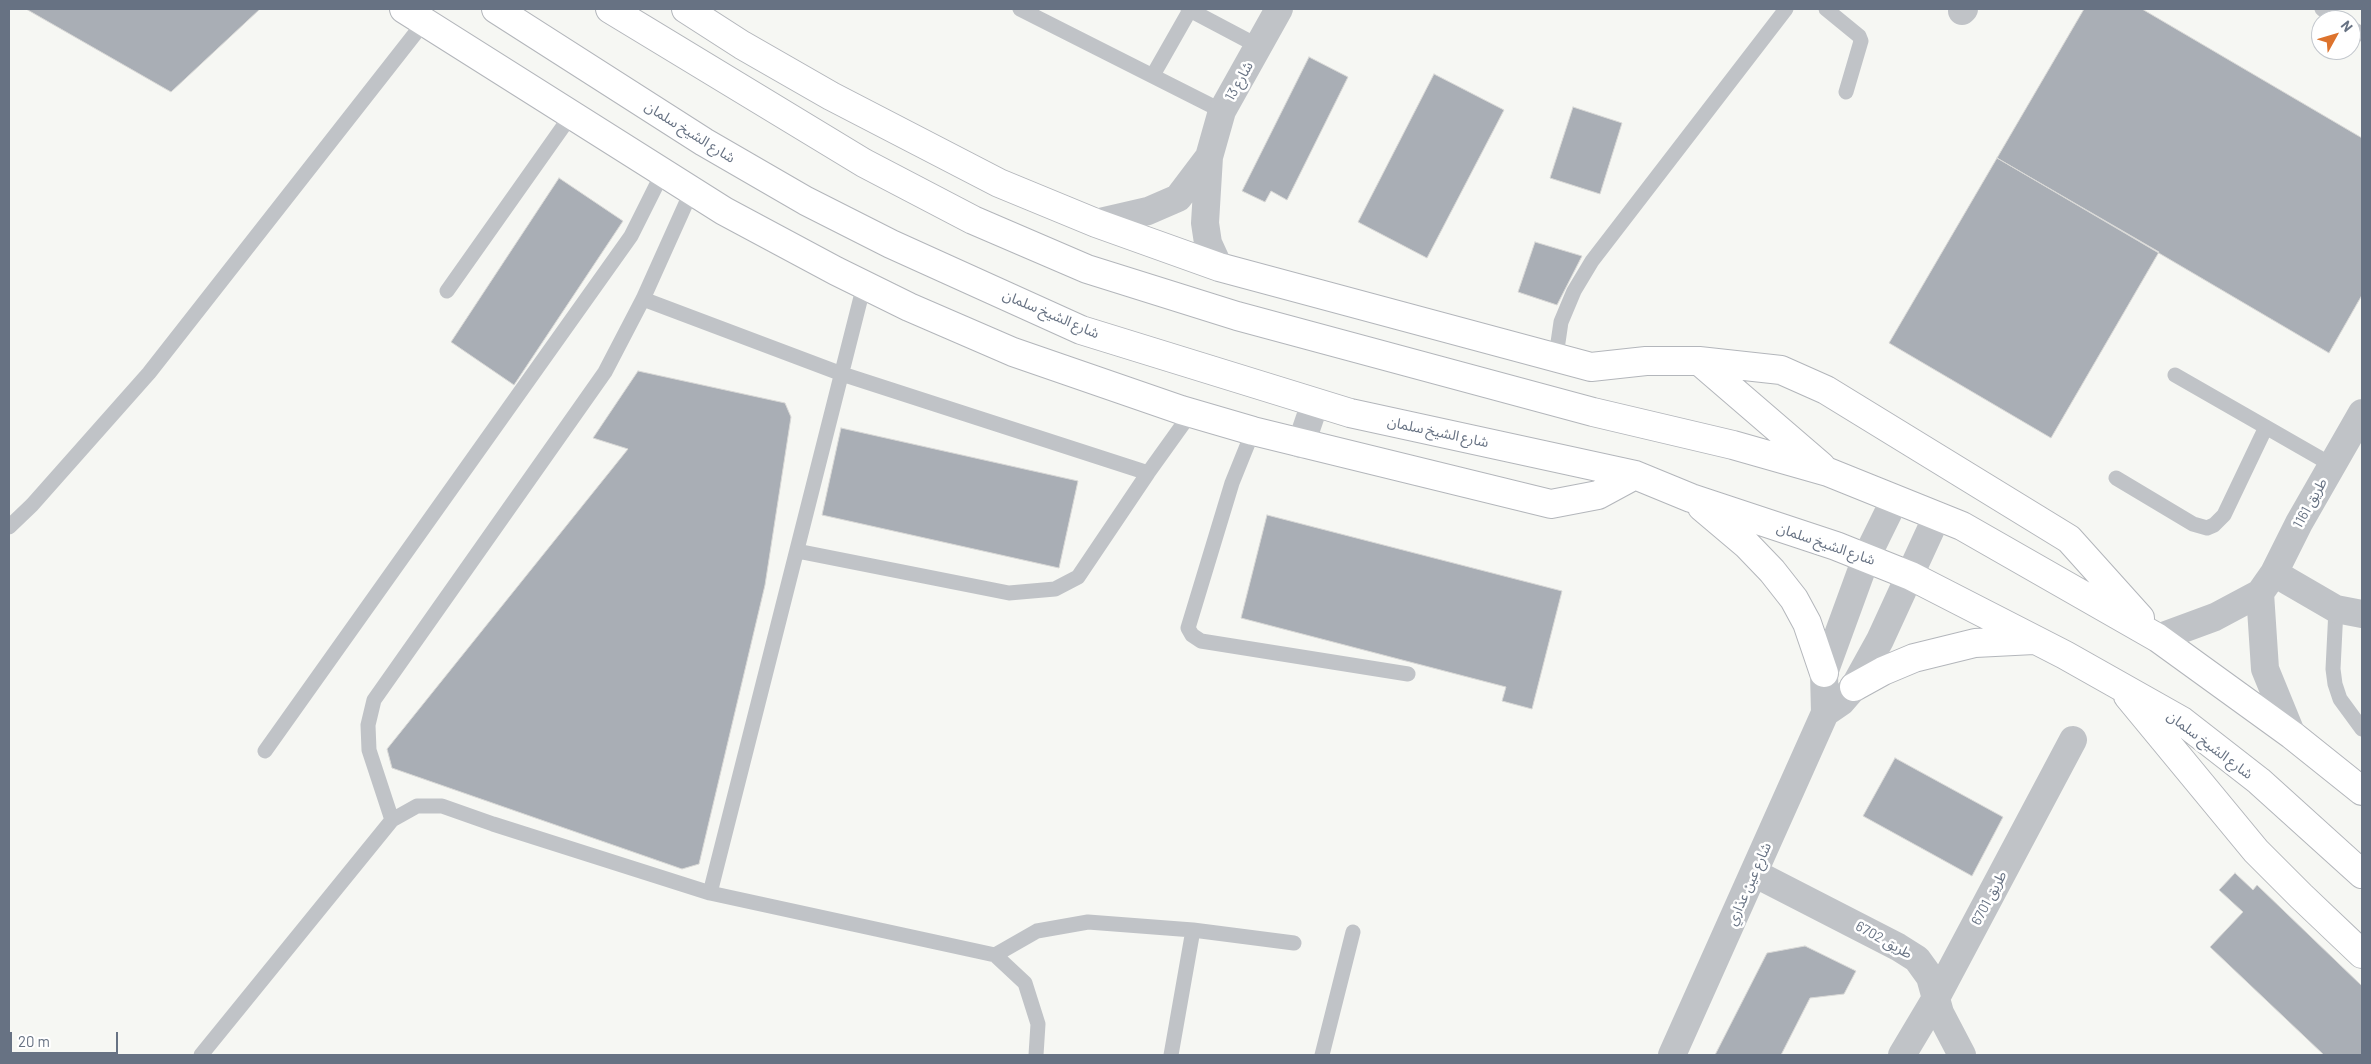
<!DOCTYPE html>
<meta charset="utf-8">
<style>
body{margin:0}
#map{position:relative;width:2371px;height:1064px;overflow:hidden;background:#f6f7f3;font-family:Barlow,sans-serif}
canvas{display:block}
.frame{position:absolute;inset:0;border:10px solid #677283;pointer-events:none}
.north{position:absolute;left:2311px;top:10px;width:50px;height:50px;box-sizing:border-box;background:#fff;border:1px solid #c2c7cd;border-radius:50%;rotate:51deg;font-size:14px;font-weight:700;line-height:20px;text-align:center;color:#677283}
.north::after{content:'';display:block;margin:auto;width:18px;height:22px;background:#dd732d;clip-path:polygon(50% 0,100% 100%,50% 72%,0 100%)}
.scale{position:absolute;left:10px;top:1032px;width:108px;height:22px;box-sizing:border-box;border:2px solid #677283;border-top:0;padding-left:6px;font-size:15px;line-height:18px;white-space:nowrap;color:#677283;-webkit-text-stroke:4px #fff;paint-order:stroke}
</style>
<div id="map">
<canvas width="2371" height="1064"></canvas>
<div class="frame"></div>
<div class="north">N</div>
<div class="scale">20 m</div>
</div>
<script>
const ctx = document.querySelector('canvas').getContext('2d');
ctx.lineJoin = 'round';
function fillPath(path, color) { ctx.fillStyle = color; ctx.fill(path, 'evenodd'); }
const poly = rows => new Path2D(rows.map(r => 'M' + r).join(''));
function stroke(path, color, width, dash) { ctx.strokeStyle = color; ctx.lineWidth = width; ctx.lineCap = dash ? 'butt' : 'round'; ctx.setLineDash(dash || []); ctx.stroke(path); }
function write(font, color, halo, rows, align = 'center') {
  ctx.font = font + ' Barlow,"Noto Sans Arabic",sans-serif'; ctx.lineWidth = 5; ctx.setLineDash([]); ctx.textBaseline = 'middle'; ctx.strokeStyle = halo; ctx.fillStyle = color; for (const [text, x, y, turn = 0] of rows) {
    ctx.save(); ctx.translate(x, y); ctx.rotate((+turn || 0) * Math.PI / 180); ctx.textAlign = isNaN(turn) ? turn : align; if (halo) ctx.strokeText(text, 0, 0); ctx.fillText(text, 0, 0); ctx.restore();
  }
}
const building = poly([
 [26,9,260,9,171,92,26,9],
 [2084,9,2142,9,2362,138,2362,295,2329,353,1997,158,2084,9],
 [1309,57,1348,77,1287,200,1271,191,1265,202,1242,191,1309,57],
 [1434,74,1504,110,1427,258,1358,222,1434,74],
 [1573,107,1622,123,1600,194,1550,178,1573,107],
 [1997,158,2159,252,2051,438,1889,343,1997,158],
 [559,178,623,221,514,385,451,342,559,178],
 [1535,242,1582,256,1557,305,1518,292,1535,242],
 [638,371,785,403,791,417,765,585,699,864,682,869,392,768,387,749,628,449,593,438,638,371],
 [841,428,1078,481,1059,568,822,515,841,428],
 [1267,515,1562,591,1532,709,1502,701,1506,687,1241,618,1267,515],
 [1895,758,2003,817,1972,876,1863,816,1895,758],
 [2235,873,2253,890,2257,885,2362,986,2362,1055,2324,1055,2210,947,2243,912,2219,890,2235,873],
 [1805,946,1856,971,1844,994,1810,998,1781,1055,1715,1055,1767,953,1805,946]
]);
fillPath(building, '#a9aeb5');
stroke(building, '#d8d8d6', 1);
const primary = poly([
 [404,9,724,211,836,271,909,307,1013,352,1181,410,1253,431,1551,504,1598,495,1635,475],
 [496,9,704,142,806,201,891,244,1081,330,1350,413,1635,475,1691,498,1836,546,1911,576,2065,655,2182,721,2259,781,2362,874],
 [610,9,864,163,973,220,1087,269,1237,316,1593,412,1733,445,1828,472,1962,526,2158,638,2292,735,2362,791],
 [686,9,742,45,831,96,999,183,1096,223,1219,267,1591,367,1646,361,1699,361,1781,370,1826,390,2069,539,2140,618],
 [1699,361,1821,466],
 [1702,507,1747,545,1772,571,1794,599,1807,623,1824,673],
 [1854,687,1883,671,1914,658,1975,643,2034,640],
 [2128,696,2256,851,2301,896,2362,954]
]);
stroke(primary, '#b3b6bb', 30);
stroke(poly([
 [1020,9,1222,111],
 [1188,9,1258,46],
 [1826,9,1859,36,1861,41,1846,92],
 [2322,9,2339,20],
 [2351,28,2362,34],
 [1153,75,1190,10],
 [447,291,572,114],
 [643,299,842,374,1148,473],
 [1556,356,1561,322,1574,291,1592,261,1786,9],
 [2175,375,2332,465],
 [1253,431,1232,483,1188,628,1192,635,1201,641,1408,674],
 [2116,478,2193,524,2207,528,2214,525,2224,515,2266,427],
 [9,527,32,505,149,373,425,21],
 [797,551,1009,593,1055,589,1078,577,1148,473,1191,413],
 [2336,609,2333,669,2335,684,2340,699,2362,729],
 [265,751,631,236,663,172],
 [392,820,369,750,368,725,374,700,605,372,643,299,692,190],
 [710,893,864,285],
 [1193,930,1294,943],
 [995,955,1037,931,1088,922,1193,930,1171,1055],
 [201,1055,392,820,417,806,442,806,493,824,710,893,995,955,1025,983,1038,1024,1036,1055],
 [1322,1055,1353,932]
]), '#c0c3c7', 15);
stroke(poly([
 [1962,11,1964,9],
 [1096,223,1148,211,1178,198,1209,157],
 [1219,267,1208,243,1205,223,1209,157,1222,111,1279,9],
 [1301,444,1315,403],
 [2274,573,2336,609,2362,614],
 [2260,593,2265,669,2292,735],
 [2158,638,2215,617,2260,593,2274,573,2299,523,2362,413],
 [1825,713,1841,702,1854,687,1880,640,1937,516],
 [1754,873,1898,947,1917,959,1930,977,1940,1013,1962,1055],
 [1672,1055,1825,713,1824,673,1866,558,1895,499],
 [1902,1055,1936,998,2073,740]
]), '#c0c3c7', 28);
stroke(primary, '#fff', 28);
write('14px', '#677283', '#fff', [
 ["شارع 13",1239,81,-61],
 ["شارع الشيخ سلمان",690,132,32],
 ["شارع الشيخ سلمان",1051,314,23],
 ["شارع الشيخ سلمان",1438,432,12],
 ["طريق 1161",2310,503,-61],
 ["شارع الشيخ سلمان",1826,544,19],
 ["شارع الشيخ سلمان",2210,745,37],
 ["شارع عين عذاري",1749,884,-66],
 ["طريق 6701",1989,898,-62],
 ["طريق 6702",1884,940,29]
]);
</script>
